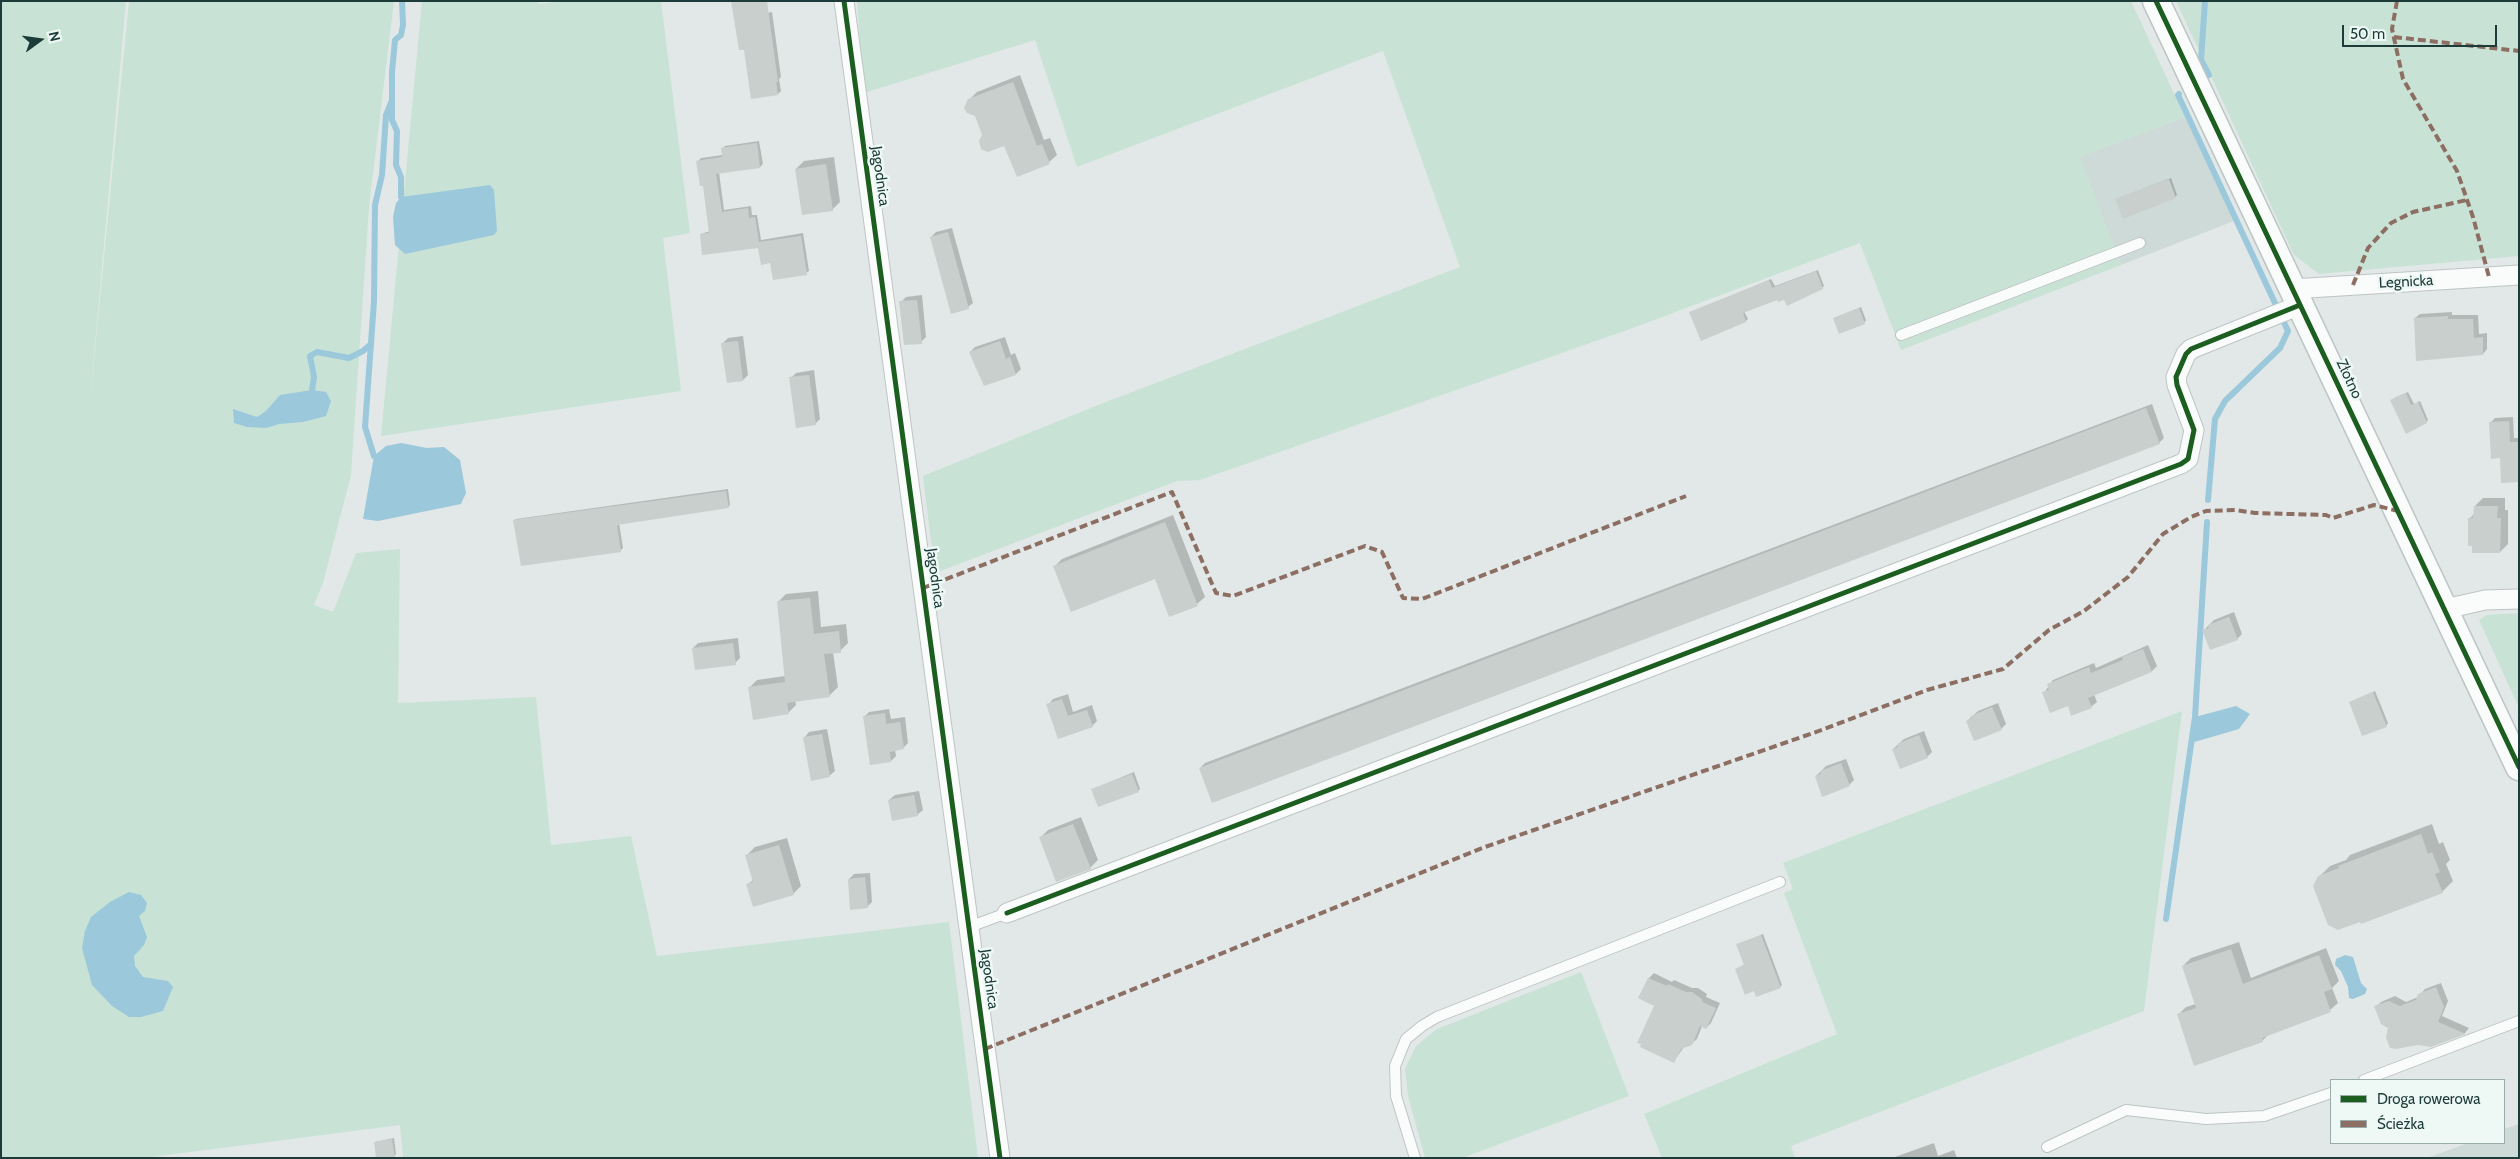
<!DOCTYPE html>
<meta charset="utf-8">
<style>
body{margin:0}
#map{position:relative;width:2520px;height:1159px;overflow:hidden;background:#e1e8e7;font-family:Cabin,sans-serif}
canvas{display:block}
.frame{position:absolute;inset:0;border:2px solid #1d3c39;pointer-events:none}
.legend{position:absolute;left:2330px;top:1079px;width:175px;height:65px;box-sizing:border-box;background:#eef8f5;border:1px solid #9aadaa;margin:0;padding:6px 9px;list-style:none;font-size:15px;color:#1d3c39}
.legend li{display:flex;align-items:center;gap:10px;height:25px}
.legend b{width:25px;border:1px solid #9aadaa}
.north{position:absolute;left:15px;top:15px;width:50px;height:50px;-webkit-text-stroke:4px #eef8f5;paint-order:stroke;rotate:76deg;font-size:14px;font-weight:700;line-height:20px;text-align:center;color:#1d3c39}
.north::after{content:'';display:block;margin:auto;width:18px;height:22px;background:#1d3c39;clip-path:polygon(50% 0,100% 100%,50% 72%,0 100%)}
.scale{position:absolute;left:2342px;top:25px;width:155px;height:22px;box-sizing:border-box;border:2px solid #1d3c39;border-top:0;padding-left:6px;font-size:15px;line-height:18px;white-space:nowrap;color:#1d3c39;-webkit-text-stroke:4px #eef8f5;paint-order:stroke}
</style>
<div id="map">
<canvas width="2520" height="1159"></canvas>
<div class="frame"></div>
<ul class="legend">
<li><b style="height:6px;background:#1b5e20"></b>Droga rowerowa</li>
<li><b style="height:6px;background:#8d6e63"></b>Ścieżka</li>
</ul>
<div class="north">N</div>
<div class="scale">50 m</div>
</div>
<script>
const ctx = document.querySelector('canvas').getContext('2d');
ctx.lineJoin = 'round';
function fillPath(path, color) { ctx.fillStyle = color; ctx.fill(path, 'evenodd'); }
const poly = rows => new Path2D(rows.map(r => 'M' + r).join(''));
function stroke(path, color, width, dash) { ctx.strokeStyle = color; ctx.lineWidth = width; ctx.lineCap = dash ? 'butt' : 'round'; ctx.setLineDash(dash || []); ctx.stroke(path); }
function write(font, color, halo, rows, align = 'center') {
  ctx.font = font + ' Cabin,sans-serif'; ctx.lineWidth = 5; ctx.setLineDash([]); ctx.textBaseline = 'middle'; ctx.strokeStyle = halo; ctx.fillStyle = color; for (const [text, x, y, turn = 0] of rows) {
    ctx.save(); ctx.translate(x, y); ctx.rotate((+turn || 0) * Math.PI / 180); ctx.textAlign = isNaN(turn) ? turn : align; if (halo) ctx.strokeText(text, 0, 0); ctx.fillText(text, 0, 0); ctx.restore();
  }
}
fillPath(poly([
 [2185,117,2234,221,2121,265,2079,157],
 [2519,1124,2519,1158,2427,1158,2468,1143,2504,1143,2504,1129]
]), '#cedad7');
fillPath(poly([
 [1,1,126,1,89,411,129,1,394,1,369,207,351,475,323,583,314,605,333,612,356,553,400,549,398,703,536,697,551,845,631,836,657,956,949,922,978,1158,403,1158,400,1125,144,1158,1,1158],
 [422,1,537,1,538,4,566,1,661,1,690,233,663,238,681,391,381,436],
 [857,1,2131,1,2185,117,2080,157,2121,265,1901,350,1860,243,1630,329,1200,480,1177,481,935,573,923,476,1098,405,1460,267,1383,51,1077,167,1035,40,864,93],
 [2176,1,2519,1,2519,256,2319,274,2294,255],
 [2519,613,2519,708,2479,620,2486,615],
 [2182,711,2144,1011,1791,1146,1795,1158,1662,1158,1644,1114,1837,1034,1784,893,1793,889,1783,863],
 [1581,972,1629,1096,1462,1158,1425,1158,1408,1096,1405,1069,1416,1046,1437,1029]
]), '#c8e3d5');
fillPath(poly([
 [490,185,494,190,497,231,494,235,405,254,395,245,393,217,396,203,401,197],
 [312,390,326,392,331,401,326,416,303,422,279,424,266,428,247,427,234,423,233,409,257,417,266,411,280,395],
 [401,443,427,448,444,447,460,460,466,493,461,504,378,521,363,519,374,456,386,446],
 [2236,706,2250,714,2239,729,2191,743,2195,717],
 [129,892,141,895,147,903,145,911,139,916,147,937,144,945,134,956,135,966,143,977,168,981,173,987,163,1011,141,1017,129,1017,112,1006,92,985,82,948,85,931,91,917,110,902],
 [2345,955,2353,957,2361,983,2367,989,2365,994,2353,999,2349,998,2348,987,2341,971,2335,965,2336,959]
]), '#9cc8dc');
fillPath(poly([
 [772,12,781,77,779,79,781,91,778,94,745,48,761,14],
 [1020,75,1044,140,1050,138,1057,155,1049,162,1017,175,1005,144,983,135,969,100,977,92],
 [759,141,763,164,760,167,719,172,724,210,751,206,752,215,757,215,761,240,803,233,809,271,806,273,771,262,759,247,701,234,710,231,704,185,698,161,701,158,723,155,722,149,725,146],
 [834,157,840,202,832,210,796,169,804,161],
 [2171,178,2177,195,2175,197,2119,198],
 [952,228,973,303,968,307,931,237,936,232],
 [1818,270,1824,286,1822,288,1778,298,1744,311,1748,319,1746,321,1691,313,1771,279,1775,286],
 [922,295,926,337,921,342,901,302,906,297],
 [1861,307,1866,320,1864,323,1834,318],
 [2452,312,2452,315,2478,315,2479,334,2487,333,2487,349,2483,354,2417,360,2415,318,2420,314],
 [743,336,748,375,743,380,728,382,723,343,728,338],
 [1005,337,1011,355,1015,353,1021,369,1016,374,976,368,970,352,975,347],
 [814,370,820,419,815,424,791,378,796,373],
 [2408,392,2414,404,2420,401,2428,420,2426,422,2394,398],
 [2152,404,2164,438,2159,443,1200,768,1205,763],
 [2513,417,2514,438,2519,438,2519,481,2501,457,2490,423,2495,418],
 [728,489,730,505,728,507,619,523,623,548,621,550,514,521,516,519],
 [2483,498,2505,498,2505,510,2508,510,2508,544,2500,552,2470,518,2475,513,2475,506],
 [1173,515,1205,597,1197,604,1156,578,1055,566,1062,559],
 [818,591,821,627,846,624,848,643,840,651,833,652,838,687,830,695,795,700,796,705,788,713,749,688,757,680,785,676,778,602,786,594],
 [2234,612,2242,634,2237,639,2204,630,2214,620],
 [738,638,740,658,735,663,693,648,698,643],
 [2148,645,2157,666,2152,671,2094,694,2097,702,2091,707,2068,704,2044,693,2053,680,2094,663,2096,668],
 [2375,691,2388,723,2386,726,2350,702],
 [1068,694,1073,712,1092,705,1097,721,1092,726,1058,737,1048,705,1053,699],
 [1998,703,2006,724,2001,729,1967,721,1978,711],
 [889,709,891,719,905,717,908,743,903,748,895,750,896,756,891,761,864,717,869,712],
 [827,729,835,771,829,776,804,738,809,732],
 [1924,731,1932,752,1927,757,1893,749,1904,739],
 [1846,759,1854,780,1849,785,1816,776,1826,766],
 [1134,772,1140,789,1138,791,1093,789],
 [919,791,923,810,917,815,889,800,895,795],
 [1081,817,1098,860,1090,868,1040,838,1048,830],
 [2432,824,2439,844,2443,842,2450,860,2446,864,2453,881,2442,892,2319,877,2330,866,2346,860,2350,855],
 [787,838,801,886,793,894,748,884,754,879,747,855,755,847],
 [870,873,872,902,867,907,849,879,854,874],
 [1763,934,1782,985,1780,987,1755,990,1737,969,1745,964,1738,945],
 [2239,942,2251,978,2326,948,2339,981,2332,988,2338,1003,2330,1010,2269,1034,2262,1041,2178,1015,2186,1007,2196,1004,2183,966,2191,958],
 [1654,973,1672,982,1674,980,1692,988,1698,988,1707,994,1706,997,1720,1003,1711,1023,1706,1028,1702,1026,1697,1039,1691,1044,1684,1047,1674,1061,1656,1005,1640,997,1649,978],
 [2441,983,2448,1001,2442,1016,2469,1028,2465,1033,2430,1046,2390,1027,2376,1007,2381,1002,2395,996,2406,1002,2418,997,2425,989],
 [394,1138,396,1154,394,1157,375,1142],
 [1934,1143,1938,1156,1954,1150,1957,1158,1892,1158]
]), '#0003');
stroke(poly([
 [2205,1,2201,60,2209,75],
 [2179,94,2178,95,2288,331,2280,348,2225,401,2215,419,2208,500],
 [401,197,401,177,396,165,397,131,392,120,392,72,395,40,401,35,403,25,402,1],
 [312,390,314,377,310,356,317,352,349,358,363,351,371,344],
 [374,456,365,427,374,301,375,205,382,175,386,115,392,100],
 [2166,919,2195,717,2207,522]
]), '#9cc8dc', 6);
fillPath(poly([
 [731,1,767,1,778,82,776,82,778,95,751,99,744,50,739,50],
 [1013,82,1037,146,1042,144,1050,164,1017,177,1004,146,988,152,981,149,979,141,982,135,975,116,967,113,964,108,968,99],
 [757,143,760,168,716,174,722,212,748,208,749,218,755,217,759,242,801,236,807,275,773,280,770,263,761,265,758,248,702,255,700,234,709,233,703,186,700,186,696,161,722,157,721,148],
 [826,164,833,211,802,215,795,169],
 [2169,179,2176,198,2123,219,2115,199],
 [948,232,969,309,951,314,930,237],
 [1816,271,1823,289,1787,306,1784,300,1778,302,1777,300,1743,313,1746,322,1701,341,1689,312,1769,280,1772,288],
 [917,300,922,344,904,345,899,301],
 [1859,308,1865,324,1839,334,1833,318],
 [2448,316,2448,319,2473,319,2474,338,2483,337,2483,355,2416,361,2414,318],
 [738,341,743,381,727,383,721,343],
 [1000,341,1006,359,1010,357,1016,375,984,386,969,352],
 [809,375,816,425,796,428,789,377],
 [2406,393,2411,405,2418,402,2427,423,2406,434,2390,400],
 [2146,408,2160,444,1212,803,1199,768],
 [2509,421,2510,442,2519,442,2519,482,2501,483,2500,458,2491,459,2489,422],
 [726,491,729,508,617,525,621,552,521,566,513,520],
 [2474,506,2498,506,2497,518,2501,518,2500,553,2472,553,2472,546,2468,546,2468,518,2473,518],
 [1165,522,1198,606,1169,617,1155,579,1071,612,1053,566],
 [810,598,814,634,839,631,841,653,824,654,830,697,787,703,789,714,753,720,748,687,785,682,777,601],
 [2229,617,2238,640,2210,650,2202,630,2209,628,2208,625],
 [733,643,736,665,695,670,692,648],
 [2143,649,2152,672,2088,698,2092,708,2071,716,2068,706,2050,713,2042,692,2049,690,2047,684,2089,667,2091,673,2123,660,2122,657],
 [2373,692,2387,727,2362,736,2349,702],
 [1062,699,1068,716,1087,710,1093,727,1058,739,1046,704],
 [1992,707,2002,730,1974,741,1966,721,1972,718,1971,716],
 [885,713,886,724,900,722,904,749,890,752,891,762,870,765,863,716],
 [822,734,830,777,811,781,803,737],
 [1919,735,1928,758,1900,769,1892,749,1898,747,1897,744],
 [1841,763,1850,786,1822,797,1815,776,1821,774,1820,771],
 [1132,774,1139,792,1098,807,1091,789],
 [914,795,918,816,892,821,888,800],
 [1073,824,1091,869,1056,882,1039,837],
 [2421,834,2428,854,2432,852,2440,872,2435,874,2443,893,2361,924,2360,922,2338,930,2328,925,2313,886,2318,876,2339,868,2338,866],
 [779,845,794,895,753,907,746,884,753,882,745,855],
 [865,877,868,908,850,910,848,879],
 [1761,935,1781,988,1756,997,1754,991,1745,995,1735,969,1744,965,1736,944],
 [2231,949,2243,984,2319,955,2332,989,2324,992,2331,1012,2262,1038,2263,1042,2194,1066,2177,1014,2196,1008,2182,966],
 [1648,978,1667,986,1668,984,1686,992,1692,992,1703,1000,1702,1002,1716,1008,1706,1029,1700,1026,1692,1045,1681,1049,1674,1063,1640,1047,1641,1044,1637,1043,1654,1006,1638,998],
 [2436,987,2444,1007,2438,1022,2466,1034,2431,1047,2418,1045,2396,1049,2390,1048,2386,1038,2388,1028,2381,1024,2374,1006,2389,1001,2400,1006,2416,1000,2418,994],
 [392,1139,395,1158,376,1158,374,1142]
]), '#c8cfcd');
const lane = poly([
 [1901,335,2140,243],
 [969,927,1007,913],
 [2364,1080,2519,1021],
 [2047,1147,2126,1110,2206,1119,2264,1116,2331,1093],
 [1415,1158,1396,1096,1395,1066,1406,1039,1422,1026,1437,1017,1780,882]
]);
const street = poly([
 [844,1,1000,1158],
 [2292,289,2519,275],
 [2445,609,2485,600,2519,599],
 [1007,913,2181,464,2188,459,2194,430,2177,385,2176,377,2186,354,2191,349,2300,305]
]);
const secondary = poly([
 [2156,1,2519,767]
]);
stroke(lane, '#bec5c4', 12);
stroke(street, '#bec5c4', 21);
stroke(secondary, '#bcc6c4', 29);
stroke(lane, '#fafcfb', 10);
stroke(street, '#fafcfb', 19);
stroke(secondary, '#fafcfb', 26);
stroke(poly([
 [2397,1,2392,29,2403,79,2457,171,2473,217,2489,277],
 [2394,37,2519,51],
 [2353,285,2368,248,2391,223,2413,212,2467,200],
 [923,588,1172,492,1216,593,1233,596,1365,546,1382,552,1403,598,1422,599,1686,496],
 [985,1049,1485,847,1816,732,1927,690,2003,669,2049,630,2084,611,2128,577,2163,534,2191,517,2206,511,2236,510,2255,513,2326,515,2333,518,2374,505,2398,511]
]), '#8d6e63', 4, [8, 4]);
stroke(poly([
 [844,1,1000,1158],
 [2156,1,2519,767],
 [1007,913,2181,464,2188,459,2194,430,2177,385,2176,377,2186,354,2191,349,2300,305]
]), '#1b5e20', 5);
write('15px', '#1d3c39', '#eef8f5', [
 ["Jagodnica",880,176,82],
 ["Legnicka",2406,282,-3],
 ["Złotno",2349,379,65],
 ["Jagodnica",935,578,82],
 ["Jagodnica",989,979,82]
]);
</script>
